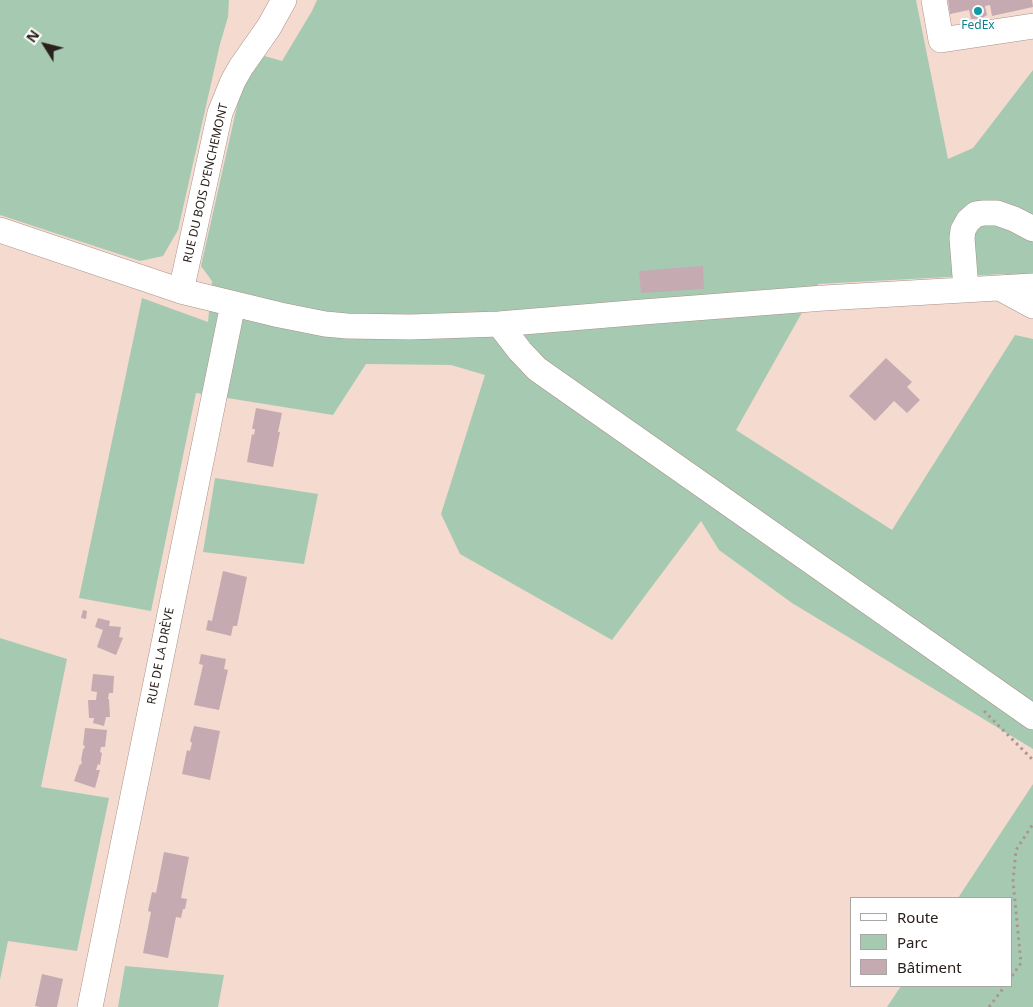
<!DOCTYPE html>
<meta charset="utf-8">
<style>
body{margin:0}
#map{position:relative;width:1033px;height:1007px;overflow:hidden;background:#f5dacf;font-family:"Noto Sans",sans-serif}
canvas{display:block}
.legend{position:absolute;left:850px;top:897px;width:162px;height:90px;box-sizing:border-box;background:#fff;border:1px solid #aaa6a4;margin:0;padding:6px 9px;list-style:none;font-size:15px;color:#2a201c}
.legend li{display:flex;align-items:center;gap:10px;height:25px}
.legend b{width:25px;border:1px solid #aaa6a4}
.north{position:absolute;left:20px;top:20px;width:50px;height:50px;-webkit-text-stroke:4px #fff;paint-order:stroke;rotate:306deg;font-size:14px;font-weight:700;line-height:20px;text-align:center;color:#2a201c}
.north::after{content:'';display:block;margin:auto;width:18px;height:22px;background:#2a201c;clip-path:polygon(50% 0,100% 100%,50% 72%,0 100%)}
</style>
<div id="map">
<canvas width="1033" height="1007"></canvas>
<ul class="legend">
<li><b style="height:6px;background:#fff"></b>Route</li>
<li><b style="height:14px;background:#a6cab1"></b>Parc</li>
<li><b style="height:14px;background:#c5aab2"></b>Bâtiment</li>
</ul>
<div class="north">N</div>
</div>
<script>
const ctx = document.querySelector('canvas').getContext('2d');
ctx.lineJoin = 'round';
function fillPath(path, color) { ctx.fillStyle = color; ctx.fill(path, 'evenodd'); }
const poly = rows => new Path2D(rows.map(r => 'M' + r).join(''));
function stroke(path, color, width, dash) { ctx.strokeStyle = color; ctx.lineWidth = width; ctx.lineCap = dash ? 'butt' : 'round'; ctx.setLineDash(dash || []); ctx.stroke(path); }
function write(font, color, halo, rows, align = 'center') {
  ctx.font = font + ' "Noto Sans",sans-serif'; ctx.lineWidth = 4; ctx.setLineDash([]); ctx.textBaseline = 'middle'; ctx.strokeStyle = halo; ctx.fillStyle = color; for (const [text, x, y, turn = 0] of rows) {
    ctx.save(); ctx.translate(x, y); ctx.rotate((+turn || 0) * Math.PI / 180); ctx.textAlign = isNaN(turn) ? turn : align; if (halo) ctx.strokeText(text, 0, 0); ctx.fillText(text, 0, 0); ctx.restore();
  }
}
fillPath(poly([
 [0,0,229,0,228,17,220,44,178,230,163,256,140,261,0,215],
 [317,0,916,0,948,159,973,148,1033,70,1033,288,1004,274,818,284,736,430,892,530,1015,335,1033,339,1033,749,792,603,719,550,701,521,612,640,460,554,441,514,485,375,451,365,366,364,333,415,196,393,151,611,79,598,142,298,208,322,212,281,201,266,240,93,261,55,282,61,312,11],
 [215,478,318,494,304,564,203,552],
 [0,638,67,659,41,787,109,798,77,951,8,941,0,980],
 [1033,784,1033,1007,887,1007,901,986,1012,986,1012,898,958,898],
 [125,966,224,975,218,1007,118,1007]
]), '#a6cab1');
fillPath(poly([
 [948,0,1032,0,1033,7,992,16,990,5,985,6,987,15,982,18,974,19,971,19,969,10,950,14],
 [703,266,704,289,641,293,639,271],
 [886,358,912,382,907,387,920,400,907,413,894,401,875,421,849,396],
 [256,408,282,413,278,432,280,432,273,467,247,462,252,434,254,435,255,429,252,429],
 [223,571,247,577,237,626,233,626,231,636,206,630,208,620,212,621],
 [83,610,87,611,86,619,81,618],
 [98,618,110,621,109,626,121,627,119,637,123,638,116,655,97,647,103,630,95,627],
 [201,654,226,659,224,669,228,670,219,710,194,705,203,665,199,664],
 [93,674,114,676,113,693,109,693,108,699,109,699,110,717,106,717,104,726,93,723,94,718,89,718,88,700,96,700,97,692,91,691],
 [194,726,220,731,210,780,182,774,187,750,190,751,192,743,190,741],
 [85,728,107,730,105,747,101,747,100,752,102,753,100,765,98,764,96,770,100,770,95,788,74,781,80,764,81,765,82,761,81,761,83,749,84,749,85,746,83,745],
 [164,852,189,857,181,898,187,899,185,909,183,909,181,918,176,917,168,958,143,953,151,912,148,911,152,892,156,893],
 [42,974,63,979,57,1007,40,1007,35,1006]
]), '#c5aab2');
const minor = poly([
 [934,0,941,40,1033,26],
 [0,230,181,291,280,315,325,324,347,326,410,327,499,324,643,312,824,298,1033,286],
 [1000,288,1033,306],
 [966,289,962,238,963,230,968,221,976,214,984,213,997,213,1014,219,1033,229],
 [181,291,220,113,233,81,241,67,269,27,284,0],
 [499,324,520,351,537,369,1033,717],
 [90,1007,233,304]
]);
stroke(minor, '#a99086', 26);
stroke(poly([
 [984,711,1033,760],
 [1012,976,1021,963,1013,881,1016,850,1033,824],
 [989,1007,1005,986]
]), '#ab968e', 3, [2.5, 4]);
stroke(minor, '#fff', 25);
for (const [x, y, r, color] of [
 [978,11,5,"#0f9aa8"]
]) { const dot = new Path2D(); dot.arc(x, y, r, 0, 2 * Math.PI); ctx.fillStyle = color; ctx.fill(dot); stroke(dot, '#fff', 2); }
write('12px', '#0d838f', '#fff', [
 ["FedEx",978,26]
]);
write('12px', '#2a201c', '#fff', [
 ["RUE DU BOIS D’ENCHEMONT",206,183,-77],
 ["RUE DE LA DRÈVE",161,656,-79]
]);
</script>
